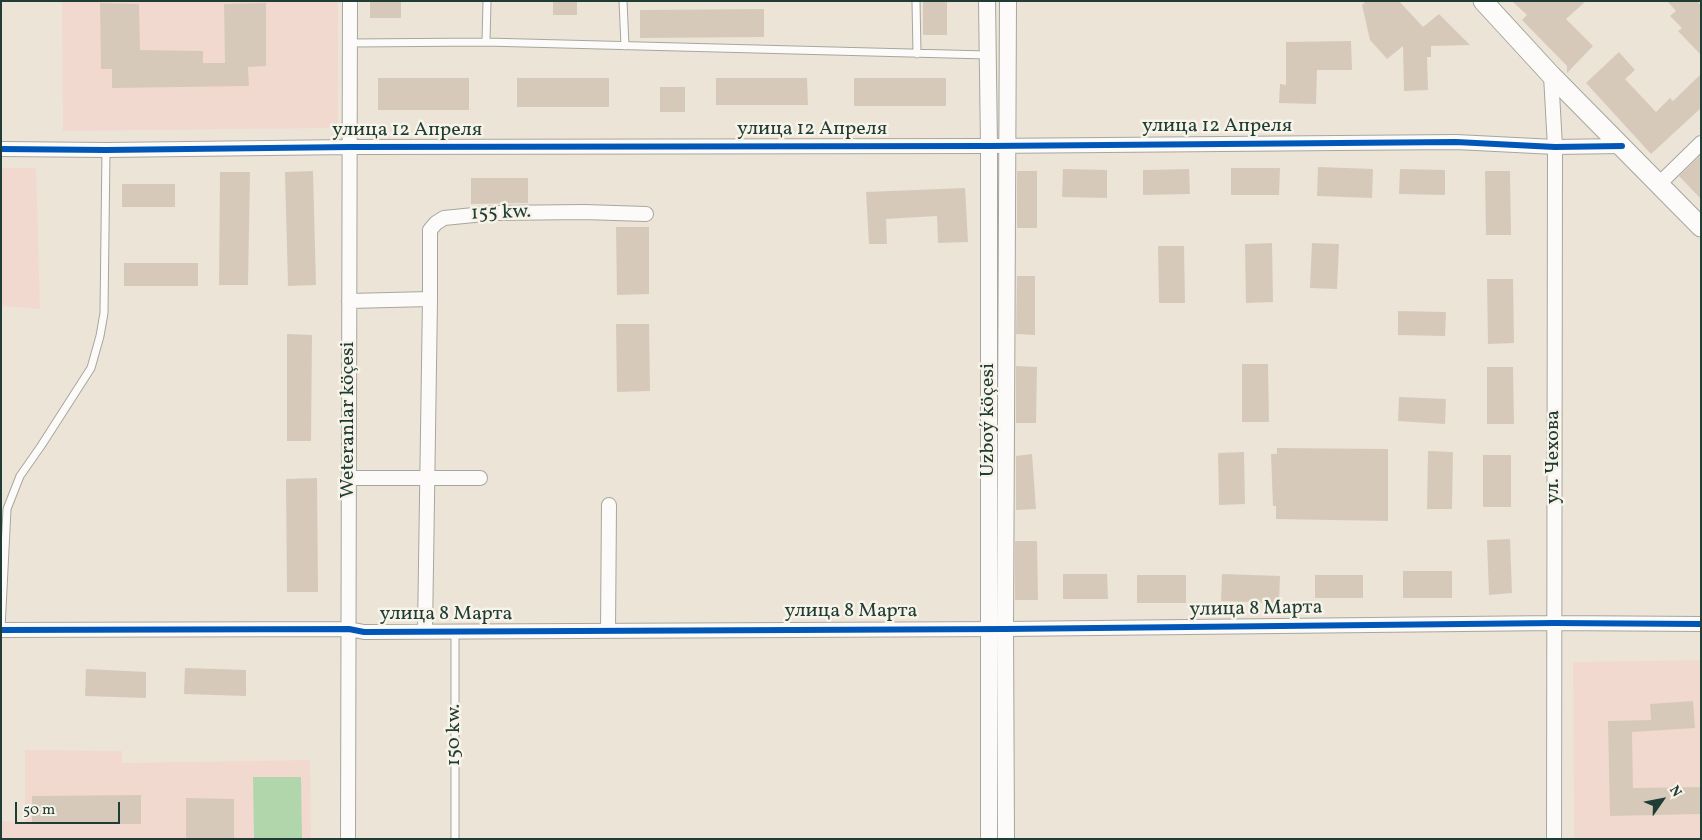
<!DOCTYPE html>
<meta charset="utf-8">
<style>
body{margin:0}
#map{position:relative;width:1702px;height:840px;overflow:hidden;background:#ece4d7;font-family:Vollkorn,serif}
canvas{display:block}
.frame{position:absolute;inset:0;border:2px solid #1f3d34;pointer-events:none}
.north{position:absolute;left:1637px;top:775px;width:50px;height:50px;-webkit-text-stroke:4px #f7f3e8;paint-order:stroke;rotate:57deg;font-size:14px;font-weight:700;line-height:20px;text-align:center;color:#1f3d34}
.north::after{content:'';display:block;margin:auto;width:18px;height:22px;background:#1f3d34;clip-path:polygon(50% 0,100% 100%,50% 72%,0 100%)}
.scale{position:absolute;left:15px;top:802px;width:105px;height:22px;box-sizing:border-box;border:2px solid #1f3d34;border-top:0;padding-left:6px;font-size:15px;line-height:18px;white-space:nowrap;color:#1f3d34;-webkit-text-stroke:4px #f7f3e8;paint-order:stroke}
</style>
<div id="map">
<canvas width="1702" height="840"></canvas>
<div class="frame"></div>
<div class="north">N</div>
<div class="scale">50 m</div>
</div>
<script>
const ctx = document.querySelector('canvas').getContext('2d');
ctx.lineJoin = 'round';
function fillPath(path, color) { ctx.fillStyle = color; ctx.fill(path, 'evenodd'); }
const poly = rows => new Path2D(rows.map(r => 'M' + r).join(''));
function stroke(path, color, width, dash) { ctx.strokeStyle = color; ctx.lineWidth = width; ctx.lineCap = dash ? 'butt' : 'round'; ctx.setLineDash(dash || []); ctx.stroke(path); }
function write(font, color, halo, rows, align = 'center') {
  ctx.font = font + ' Vollkorn,serif'; ctx.lineWidth = 5; ctx.setLineDash([]); ctx.textBaseline = 'middle'; ctx.strokeStyle = halo; ctx.fillStyle = color; for (const [text, x, y, turn = 0] of rows) {
    ctx.save(); ctx.translate(x, y); ctx.rotate((+turn || 0) * Math.PI / 180); ctx.textAlign = isNaN(turn) ? turn : align; if (halo) ctx.strokeText(text, 0, 0); ctx.fillText(text, 0, 0); ctx.restore();
  }
}
fillPath(poly([
 [62,1,338,1,338,128,63,131],
 [1,168,36,168,40,309,1,306],
 [1701,660,1701,839,1574,839,1573,662],
 [25,750,122,751,122,763,310,760,311,839,1,839,1,821,25,822]
]), '#f2d9d0');
fillPath(poly([
 [253,777,301,777,302,839,254,839]
]), '#b1d6ab');
fillPath(poly([
 [370,1,401,1,401,18,370,18],
 [553,1,577,1,577,15,553,15],
 [923,1,947,1,947,35,923,35],
 [1366,1,1399,1,1423,27,1439,14,1470,45,1431,46,1431,57,1427,57,1428,90,1404,91,1403,46,1387,59,1370,40,1362,5],
 [1512,1,1586,1,1566,19,1593,46,1567,73,1567,66,1522,20,1527,15],
 [1667,1,1697,1,1701,5,1701,55,1678,31,1682,28,1670,16,1676,11],
 [100,3,139,4,140,50,203,51,203,63,225,63,224,4,266,3,266,66,248,67,249,86,112,88,112,69,101,69],
 [764,9,764,37,640,38,640,10],
 [1351,41,1352,70,1317,70,1316,104,1279,103,1280,84,1286,85,1286,42],
 [1619,52,1635,70,1625,79,1656,112,1670,98,1673,101,1701,74,1701,108,1651,154,1586,83],
 [378,78,469,78,469,110,378,110],
 [517,78,609,78,609,107,517,107],
 [716,78,807,78,808,105,716,105],
 [854,78,946,78,946,106,854,106],
 [660,87,685,87,685,112,660,112],
 [1701,155,1701,199,1679,176],
 [1318,167,1373,169,1372,198,1317,196],
 [1231,168,1280,168,1279,195,1231,195],
 [1063,169,1107,170,1107,198,1062,197],
 [1189,169,1190,194,1143,195,1143,170],
 [1400,169,1445,170,1445,195,1399,194],
 [313,171,316,285,288,286,285,172],
 [1017,171,1037,171,1037,228,1017,228],
 [1485,171,1510,171,1511,235,1486,235],
 [220,172,250,172,248,285,219,285],
 [471,178,528,178,528,203,471,204],
 [122,184,175,184,175,207,122,207],
 [965,188,968,242,938,243,937,216,886,219,887,244,869,244,866,192],
 [616,227,649,227,649,294,617,295],
 [1272,243,1273,302,1246,303,1245,244],
 [1312,243,1339,244,1337,289,1310,288],
 [1158,246,1184,246,1185,303,1159,303],
 [124,263,198,263,198,286,124,286],
 [1017,276,1035,276,1035,335,1016,334],
 [1487,279,1513,279,1514,343,1488,344],
 [1398,311,1446,312,1445,336,1398,335],
 [616,324,649,324,650,391,617,392],
 [287,334,312,335,311,441,287,441],
 [1242,364,1268,364,1269,422,1242,422],
 [1016,366,1037,367,1036,423,1016,423],
 [1487,367,1513,367,1514,424,1487,424],
 [1399,397,1446,399,1445,424,1398,421],
 [1277,448,1388,449,1388,521,1276,519,1276,506,1273,506,1271,454,1277,454],
 [1428,451,1453,452,1452,509,1427,509],
 [1244,452,1245,504,1219,505,1218,453],
 [1032,454,1036,509,1016,510,1016,456],
 [1483,455,1511,455,1511,507,1483,507],
 [317,478,318,592,287,592,286,479],
 [1510,539,1512,593,1489,595,1487,540],
 [1015,541,1037,541,1038,600,1015,600],
 [1403,571,1452,571,1452,598,1403,598],
 [1063,574,1107,574,1108,599,1063,599],
 [1222,574,1280,576,1279,603,1221,601],
 [1137,575,1186,575,1186,603,1137,603],
 [1315,575,1363,575,1363,598,1315,598],
 [185,668,246,670,246,696,184,694],
 [86,669,146,672,146,698,85,696],
 [1693,701,1695,728,1632,732,1633,788,1701,787,1701,814,1610,816,1608,721,1651,720,1650,704],
 [141,795,141,824,32,824,32,796],
 [186,798,234,799,234,839,186,839]
]), '#d7c9ba');
const service = poly([
 [623,1,625,46],
 [916,1,917,54],
 [486,42,487,1],
 [350,43,486,42,987,55],
 [1,629,7,509,20,476,41,446,91,368,100,336,104,313,106,150],
 [455,631,455,839]
]);
const minor = poly([
 [1551,75,1555,147,1554,839],
 [1,149,106,150,350,147,989,146,1456,142,1555,147,1622,146],
 [1659,184,1701,143],
 [430,299,430,230,436,223,444,218,494,213,584,212,646,214],
 [349,301,430,299,425,631],
 [349,478,480,478],
 [1,630,349,629,364,632,1005,629,1554,623,1701,624],
 [608,630,609,505],
 [348,839,350,1]
]);
const tertiary = poly([
 [987,1,989,146,989,839],
 [1006,839,1005,629,1008,1]
]);
const secondary = poly([
 [1483,1,1551,75,1701,227]
]);
stroke(service, '#a7a69e', 9);
stroke(minor, '#a7a69e', 16);
stroke(tertiary, '#a7a69e', 18);
stroke(secondary, '#a7a69e', 21);
stroke(service, '#fcfbf9', 7);
stroke(minor, '#fcfbf9', 14);
stroke(tertiary, '#fcfbf9', 16);
stroke(secondary, '#fcfbf9', 19);
stroke(poly([
 [1,149,106,150,350,147,989,146,1456,142,1555,147,1622,146],
 [1,630,349,629,364,632,1005,629,1554,623,1701,624]
]), '#0057b8', 6);
write('20px', '#1f3d34', '#f7f3e8', [
 ["улица 12 Апреля",1217,127],
 ["улица 12 Апреля",812,130],
 ["улица 12 Апреля",407,131],
 ["155 kw.",501,214,-2],
 ["Weteranlar köçesi",349,420,-90],
 ["Uzboý köçesi",989,420,-90],
 ["ул. Чехова",1554,457,-90],
 ["улица 8 Марта",1256,610,-1],
 ["улица 8 Марта",851,612],
 ["улица 8 Марта",446,615],
 ["150 kw.",455,735,-90]
]);
</script>
